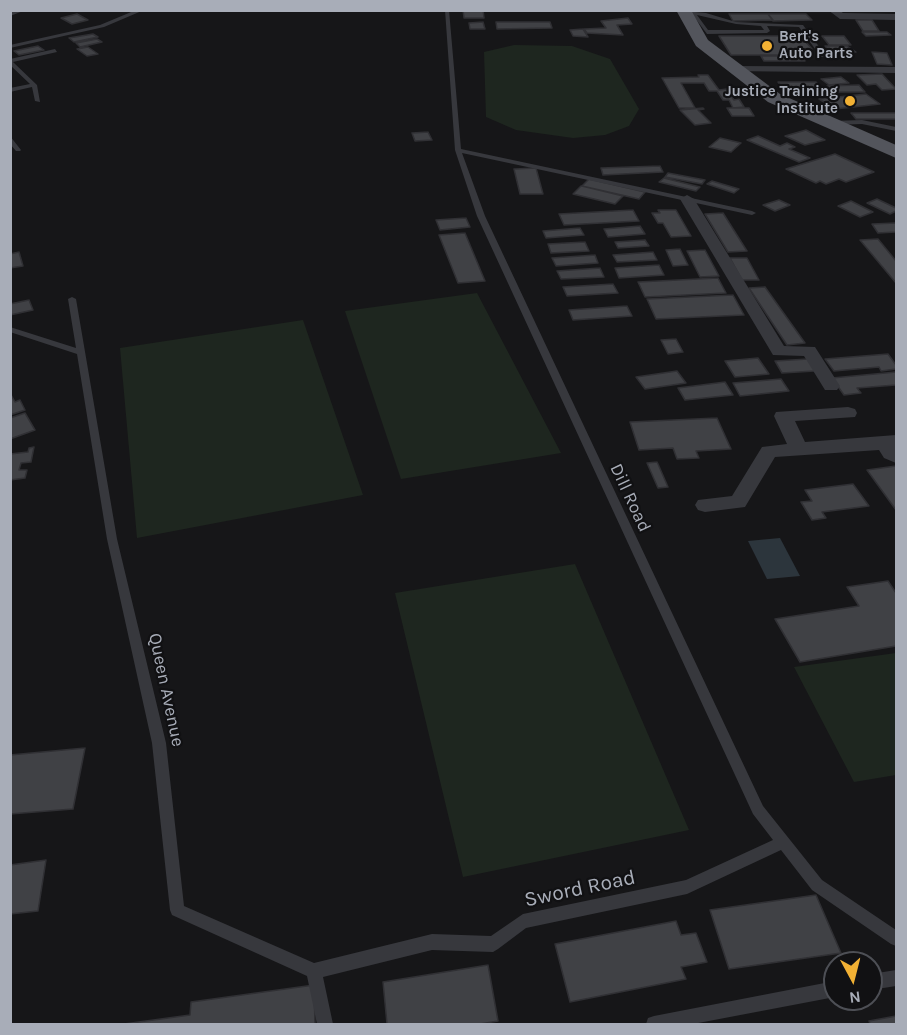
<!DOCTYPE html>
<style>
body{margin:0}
#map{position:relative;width:907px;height:1035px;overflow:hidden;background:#161618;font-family:Karla,sans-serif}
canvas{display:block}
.frame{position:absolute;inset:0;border:12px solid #a8adb8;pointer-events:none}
.north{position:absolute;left:823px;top:951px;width:60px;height:60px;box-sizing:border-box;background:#111113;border:2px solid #4d4f55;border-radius:50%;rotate:173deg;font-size:16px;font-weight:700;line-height:24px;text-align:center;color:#a8adb8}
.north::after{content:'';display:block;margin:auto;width:21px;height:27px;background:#f2b134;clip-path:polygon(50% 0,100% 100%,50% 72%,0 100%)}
</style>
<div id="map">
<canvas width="907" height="1035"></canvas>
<div class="frame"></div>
<div class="north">N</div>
</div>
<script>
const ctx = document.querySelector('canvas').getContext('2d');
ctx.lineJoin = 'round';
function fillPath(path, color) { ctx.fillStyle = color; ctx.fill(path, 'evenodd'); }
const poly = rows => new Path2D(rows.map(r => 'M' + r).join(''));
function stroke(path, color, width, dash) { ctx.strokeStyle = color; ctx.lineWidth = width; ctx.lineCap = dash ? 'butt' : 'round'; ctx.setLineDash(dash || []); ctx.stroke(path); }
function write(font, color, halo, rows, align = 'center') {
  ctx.font = font + ' Karla,sans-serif'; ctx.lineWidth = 4.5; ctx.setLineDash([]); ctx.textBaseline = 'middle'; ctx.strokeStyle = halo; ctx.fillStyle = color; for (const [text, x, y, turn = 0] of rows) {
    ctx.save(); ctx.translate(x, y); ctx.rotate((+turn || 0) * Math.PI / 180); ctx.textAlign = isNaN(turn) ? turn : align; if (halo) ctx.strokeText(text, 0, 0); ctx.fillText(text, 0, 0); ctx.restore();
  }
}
fillPath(poly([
 [514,45,572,46,610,59,639,109,629,126,605,135,573,138,516,130,486,117,484,52],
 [477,293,561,453,401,479,345,311],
 [303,320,363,495,137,538,120,348],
 [575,564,689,830,463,877,395,593],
 [896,653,896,775,854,782,794,667]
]), '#1e261f');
fillPath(poly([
 [780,538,800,576,767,579,748,541]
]), '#2c353c');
const building = poly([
 [463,10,483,10,484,18,464,18,463,10],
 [77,14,88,20,72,24,61,18,77,14],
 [729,14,768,14,773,20,733,21,729,14],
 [768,14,806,14,812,20,773,21,768,14],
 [628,18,632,24,617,25,623,35,587,33,584,29,606,28,601,21,628,18],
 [856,20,872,20,879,31,863,31,856,20],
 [483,22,485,29,470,29,469,23,483,22],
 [496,22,550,22,552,28,497,29,496,22],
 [583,29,588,37,573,36,570,30,583,29],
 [862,32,887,32,891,35,866,36,862,32],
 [93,34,98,37,74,42,69,38,93,34],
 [719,36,780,36,784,42,806,42,812,49,789,50,793,55,731,55,719,36],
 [822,36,844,36,851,45,829,45,822,36],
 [97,39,102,42,80,47,76,43,97,39],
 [38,46,44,50,19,55,14,51,38,46],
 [825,46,847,46,856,52,835,52,828,50,825,46],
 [88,47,98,54,87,56,77,49,88,47],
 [872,52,887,53,892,65,877,64,872,52],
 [761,56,801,56,805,61,764,61,761,56],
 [882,74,896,89,882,90,876,84,867,85,857,75,882,74],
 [698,75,708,75,719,90,727,89,734,100,739,99,744,107,733,108,729,100,723,100,717,91,709,91,704,83,681,83,695,108,679,108,662,78,699,77,698,75],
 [841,77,849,83,829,85,821,79,841,77],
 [778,82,816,82,824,91,786,92,778,82],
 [859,85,865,92,833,92,827,86,859,85],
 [866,94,880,104,835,109,819,99,866,94],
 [703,108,704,109,698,110,711,123,695,125,680,110,703,108],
 [727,108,749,108,754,116,732,116,727,108],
 [851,113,896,113,896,119,856,119,851,113],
 [806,130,825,140,805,145,785,136,806,130],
 [428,132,432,140,415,141,412,133,428,132],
 [758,136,780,146,787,143,795,147,789,149,810,158,799,162,747,140,758,136],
 [720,138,741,143,731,152,709,147,720,138],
 [835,154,874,172,846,182,839,179,826,184,820,181,816,183,786,169,835,154],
 [660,166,663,172,603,175,601,168,660,166],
 [536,168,543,194,520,194,514,169,536,168],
 [668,173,705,180,702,184,665,177,668,173],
 [664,178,700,187,696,191,659,182,664,178],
 [589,179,645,192,639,199,582,186,589,179],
 [712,181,739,189,734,193,707,184,712,181],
 [581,186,582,186,623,196,615,204,573,194,581,186],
 [877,199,896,208,896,211,890,214,867,203,877,199],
 [779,200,790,205,775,211,763,205,779,200],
 [851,201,873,212,860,217,838,206,851,201],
 [633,210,639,221,564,225,559,214,633,210],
 [658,210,676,210,691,236,671,237,663,223,658,223,652,213,660,213,658,210],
 [723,213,747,251,728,252,705,214,723,213],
 [466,218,470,227,440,230,436,220,466,218],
 [896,223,896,232,878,233,872,224,896,223],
 [640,226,645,234,608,237,604,229,640,226],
 [580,228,584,235,546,238,543,231,580,228],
 [465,233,485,281,458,283,439,235,465,233],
 [878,239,896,261,896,283,860,240,878,239],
 [645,240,649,246,618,248,615,242,645,240],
 [585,242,589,251,551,253,548,244,585,242],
 [680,249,688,265,673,266,666,250,680,249],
 [705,250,719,276,700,277,687,251,705,250],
 [19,252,23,266,10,268,10,254,19,252],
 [653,252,657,260,617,262,613,255,653,252],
 [595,255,598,263,556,266,552,258,595,255],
 [730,258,747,258,759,280,742,280,730,258],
 [659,265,664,275,619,278,615,268,659,265],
 [600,268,604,277,561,279,557,271,600,268],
 [718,278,726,293,645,297,638,282,718,278],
 [613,284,618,293,567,296,563,287,613,284],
 [765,287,805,343,787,345,749,288,765,287],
 [733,295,744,315,656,319,647,299,733,295],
 [29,300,33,310,10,315,10,304,29,300],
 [627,306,632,316,573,320,569,310,627,306],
 [676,339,683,352,668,354,661,340,676,339],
 [888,354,896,365,896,369,881,371,879,367,834,371,825,359,888,354],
 [758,358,769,374,735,377,725,361,758,358],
 [808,359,815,371,782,373,775,361,808,359],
 [677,371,686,383,645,389,636,377,677,371],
 [896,372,896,385,857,388,861,393,844,395,832,378,896,372],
 [781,379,789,391,740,396,733,383,781,379],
 [725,382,733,395,685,400,678,388,725,382],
 [10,393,15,402,20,400,25,410,10,415,10,393],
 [25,413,35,430,10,439,10,418,25,413],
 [717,418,731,449,696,451,699,458,677,459,673,448,639,450,630,422,717,418],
 [34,447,31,462,21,463,19,470,27,470,25,478,10,480,10,454,28,452,29,448,34,447],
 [657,462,658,464,668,487,658,488,647,463,657,462],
 [896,466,896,510,867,470,896,466],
 [853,484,869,506,822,512,826,518,812,520,801,502,812,501,805,490,853,484],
 [888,581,896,593,896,646,800,662,775,619,859,606,847,587,888,581],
 [85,748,73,809,10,814,10,755,85,748],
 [46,860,38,911,10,914,10,865,46,860],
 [816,895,841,953,729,969,710,910,816,895],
 [676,921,681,935,696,933,707,962,681,967,686,979,570,1002,555,944,676,921],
 [488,965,498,1021,480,1024,387,1024,383,982,488,965],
 [314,985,315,1024,124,1024,190,1015,191,1002,314,985],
 [896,1016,896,1024,870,1024,869,1021,896,1016]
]);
fillPath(building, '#404145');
stroke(building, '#303034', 1.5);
fillPath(poly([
 [136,10,144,10,104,27,10,48,10,45,100,25,136,10],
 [445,10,449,10,461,149,752,211,756,213,752,215,462,153,485,216,763,806,822,880,896,930,896,946,891,944,812,890,781,850,687,894,526,928,498,949,493,952,432,950,323,977,333,1024,317,1024,307,976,172,915,170,910,152,743,107,539,77,354,10,332,10,327,76,348,68,299,72,297,76,299,117,539,166,743,184,906,314,963,432,934,491,936,523,914,686,880,773,840,753,814,477,216,455,150,445,10],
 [684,11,706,13,736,22,803,25,826,56,821,57,799,27,767,26,770,31,767,33,707,34,692,14,682,13,684,11],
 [697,15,736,24,761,26,764,30,708,30,697,15],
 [55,49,57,52,13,62,37,85,40,102,35,101,32,87,10,92,10,88,30,84,10,65,10,59,55,49],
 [862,120,896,127,896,131,862,124,832,125,829,123,832,121,862,120],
 [10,136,21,150,20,151,16,151,10,144,10,136],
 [896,970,896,986,871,990,871,974,896,970],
 [835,981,835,997,693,1024,646,1024,648,1018,654,1016,835,981]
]), '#37383d');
fillPath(poly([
 [10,10,26,10,10,16,10,10],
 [828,10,839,10,843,13,896,14,896,20,840,19,828,10],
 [734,66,896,67,896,73,730,71,728,69,734,66],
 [687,195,694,199,784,346,815,347,840,386,837,390,825,390,804,356,773,355,680,199,687,195],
 [848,407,855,409,857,413,855,417,795,421,805,442,896,435,896,463,884,458,879,450,775,457,745,507,705,512,698,510,695,505,698,500,732,496,762,447,787,444,774,416,776,412,848,407]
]), '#37383d');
fillPath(poly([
 [676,10,691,10,708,40,780,94,896,145,896,158,768,102,696,46,676,10]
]), '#53555c');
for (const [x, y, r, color] of [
 [767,46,6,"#f2b134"],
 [850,101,6,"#f2b134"]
]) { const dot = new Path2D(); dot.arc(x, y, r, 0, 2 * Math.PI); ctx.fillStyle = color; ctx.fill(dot); stroke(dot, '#111113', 2); }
write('bold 15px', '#a8adb8', '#111113', [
 ["Bert's",779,37],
 ["Auto Parts",779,54],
 ["Justice Training",838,92,"right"],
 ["Institute",838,109,"right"]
], 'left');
write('18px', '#a8adb8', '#111113', [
 ["Dill Road",630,498,65],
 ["Queen Avenue",166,690,78]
]);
write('21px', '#a8adb8', '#111113', [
 ["Sword Road",580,889,-12]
]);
</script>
